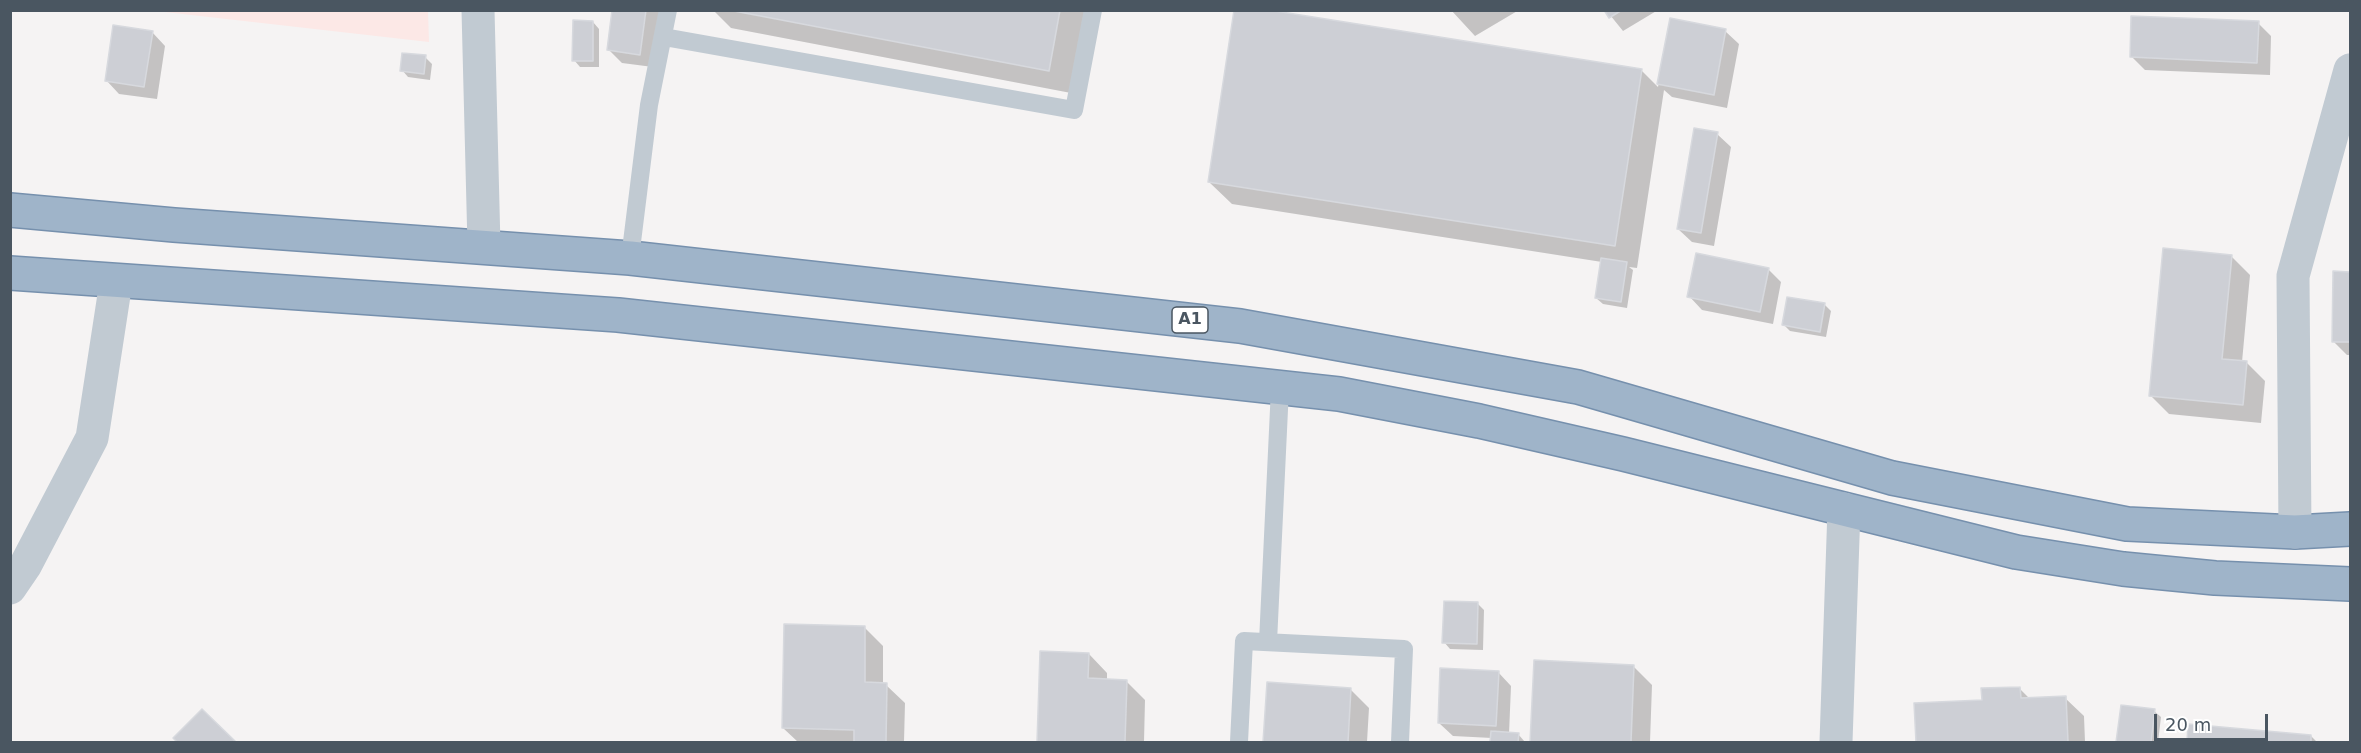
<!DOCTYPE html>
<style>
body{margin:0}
#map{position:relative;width:2361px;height:753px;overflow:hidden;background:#f5f3f3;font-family:"DejaVu Sans",sans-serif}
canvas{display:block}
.frame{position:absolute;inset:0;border:12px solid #4a5661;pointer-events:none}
.scale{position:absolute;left:2154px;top:714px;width:114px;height:27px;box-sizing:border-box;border:3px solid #4a5661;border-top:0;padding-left:8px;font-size:18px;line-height:21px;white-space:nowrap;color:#4a5661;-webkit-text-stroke:4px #fff;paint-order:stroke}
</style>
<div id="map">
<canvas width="2361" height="753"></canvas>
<div class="frame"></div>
<div class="scale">20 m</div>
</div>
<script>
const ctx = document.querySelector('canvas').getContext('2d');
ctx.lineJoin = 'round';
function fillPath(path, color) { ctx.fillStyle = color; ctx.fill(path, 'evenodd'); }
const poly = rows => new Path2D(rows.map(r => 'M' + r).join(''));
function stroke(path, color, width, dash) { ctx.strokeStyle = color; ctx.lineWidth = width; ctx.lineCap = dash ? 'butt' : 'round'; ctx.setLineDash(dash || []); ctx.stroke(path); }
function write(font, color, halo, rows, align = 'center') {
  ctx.font = font + ' "DejaVu Sans",sans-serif'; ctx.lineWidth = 4.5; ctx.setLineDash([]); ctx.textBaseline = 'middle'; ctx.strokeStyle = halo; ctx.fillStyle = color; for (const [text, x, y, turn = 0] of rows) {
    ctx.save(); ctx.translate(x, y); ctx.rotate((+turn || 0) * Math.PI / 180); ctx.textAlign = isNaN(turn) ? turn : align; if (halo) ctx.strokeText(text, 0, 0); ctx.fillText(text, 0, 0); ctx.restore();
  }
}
fillPath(poly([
 [156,11,428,11,429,42]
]), '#fce8e6');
fillPath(poly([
 [613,10,660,10,653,67,622,63,608,49],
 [713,10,1087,10,1071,93,731,28],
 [1451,10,1519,10,1475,36],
 [1606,10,1658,10,1623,31],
 [1671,20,1725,31,1739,44,1727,108,1672,97,1664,90,1637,268,1629,267,1633,270,1627,308,1603,304,1596,298,1602,262,1232,204,1209,182,1641,70,1658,87],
 [593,22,599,29,599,67,580,67,574,60],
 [2258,23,2271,36,2270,75,2145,70,2131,56],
 [152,32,165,46,157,99,119,94,106,80],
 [425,57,432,64,430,80,408,77,402,70],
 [1717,134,1731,147,1714,246,1692,242,1678,229],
 [2231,256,2250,275,2242,362,2246,362,2265,381,2261,423,2169,414,2150,395],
 [1768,269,1781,282,1773,324,1702,310,1689,296],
 [2334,273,2350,273,2350,355,2347,355,2334,342],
 [1824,304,1831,311,1826,337,1790,331,1784,325],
 [1478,604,1484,610,1483,650,1450,649,1444,642],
 [865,628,883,646,883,685,886,685,905,703,904,742,798,742,783,728],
 [1041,652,1089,654,1107,673,1107,680,1126,681,1145,700,1144,742,1039,742],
 [1536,662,1634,667,1652,685,1650,742,1532,742],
 [1498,672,1511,686,1509,734,1518,734,1525,742,1492,742,1492,738,1453,736,1439,723],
 [1268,684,1350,689,1369,708,1367,742,1264,742],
 [2020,689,2030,699,2065,698,2084,716,2085,742,1917,742,1915,705,1983,701],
 [2122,707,2154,711,2161,717,2158,742,2118,742],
 [202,711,234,742,179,742,175,738],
 [2190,726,2311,736,2317,742,2188,742]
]), '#0003');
const building = poly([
 [612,10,646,10,640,55,607,50,612,10],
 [729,10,1060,10,1049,71,729,10],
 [1234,10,1269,10,1642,69,1615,246,1208,182,1234,10],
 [1604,10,1622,10,1609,18,1604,10],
 [2131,16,2259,21,2257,63,2130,57,2131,16],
 [1670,18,1726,29,1714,95,1657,84,1670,18],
 [573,20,593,21,593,61,572,61,573,20],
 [113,25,153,31,144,87,105,81,113,25],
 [402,53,426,55,424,74,400,71,402,53],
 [1694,128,1718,132,1701,233,1677,229,1694,128],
 [2163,248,2232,255,2222,359,2247,361,2243,405,2149,396,2163,248],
 [1696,253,1769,268,1760,312,1687,297,1696,253],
 [1601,258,1627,262,1621,302,1595,298,1601,258],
 [2333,271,2350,272,2350,342,2332,342,2333,271],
 [1787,297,1825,303,1820,332,1782,325,1787,297],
 [1444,601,1478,602,1477,644,1442,643,1444,601],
 [784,624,865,626,865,682,887,683,886,742,854,742,854,730,782,728,784,624],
 [1040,651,1089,653,1088,678,1127,680,1125,742,1037,742,1040,651],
 [1534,660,1634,665,1631,742,1530,742,1534,660],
 [1440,668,1499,671,1496,726,1438,723,1440,668],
 [1267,682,1351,688,1348,742,1263,742,1267,682],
 [2020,687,2021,698,2066,696,2068,742,1916,742,1914,703,1982,700,1981,688,2020,687],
 [2121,705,2155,709,2151,742,2116,742,2121,705],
 [202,709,236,742,177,742,173,738,202,709],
 [2188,724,2311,735,2311,742,2187,742,2188,724],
 [1491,731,1519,733,1518,742,1490,742,1491,731]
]);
fillPath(building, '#cdcfd5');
stroke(building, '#d7d9de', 1.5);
const trunk = poly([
 [10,210,174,225,630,258,1240,326,1578,387,1892,478,2127,524,2295,532,2350,529],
 [10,273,618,315,1339,394,1479,421,1623,454,2016,552,2123,569,2215,578,2350,584]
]);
stroke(trunk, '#7690ad', 36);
stroke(poly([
 [664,37,1074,110,1093,10],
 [630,258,649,105,668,10],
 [1268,642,1280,388],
 [1239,742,1244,641,1404,649,1400,742]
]), '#c1cad2', 18);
stroke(poly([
 [478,10,484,246],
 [2295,532,2293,276,2350,70],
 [10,588,25,566,92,438,116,282],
 [1836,742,1844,509]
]), '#c1cad2', 33);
stroke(trunk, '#9fb4c9', 33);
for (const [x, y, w] of [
 [1190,320,36]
]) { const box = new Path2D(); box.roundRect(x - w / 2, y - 13, w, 26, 4.5); ctx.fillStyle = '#fff'; ctx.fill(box); stroke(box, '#4a5661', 1.5); }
write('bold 16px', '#4a5661', null, [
 ["A1",1190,320]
]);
</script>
